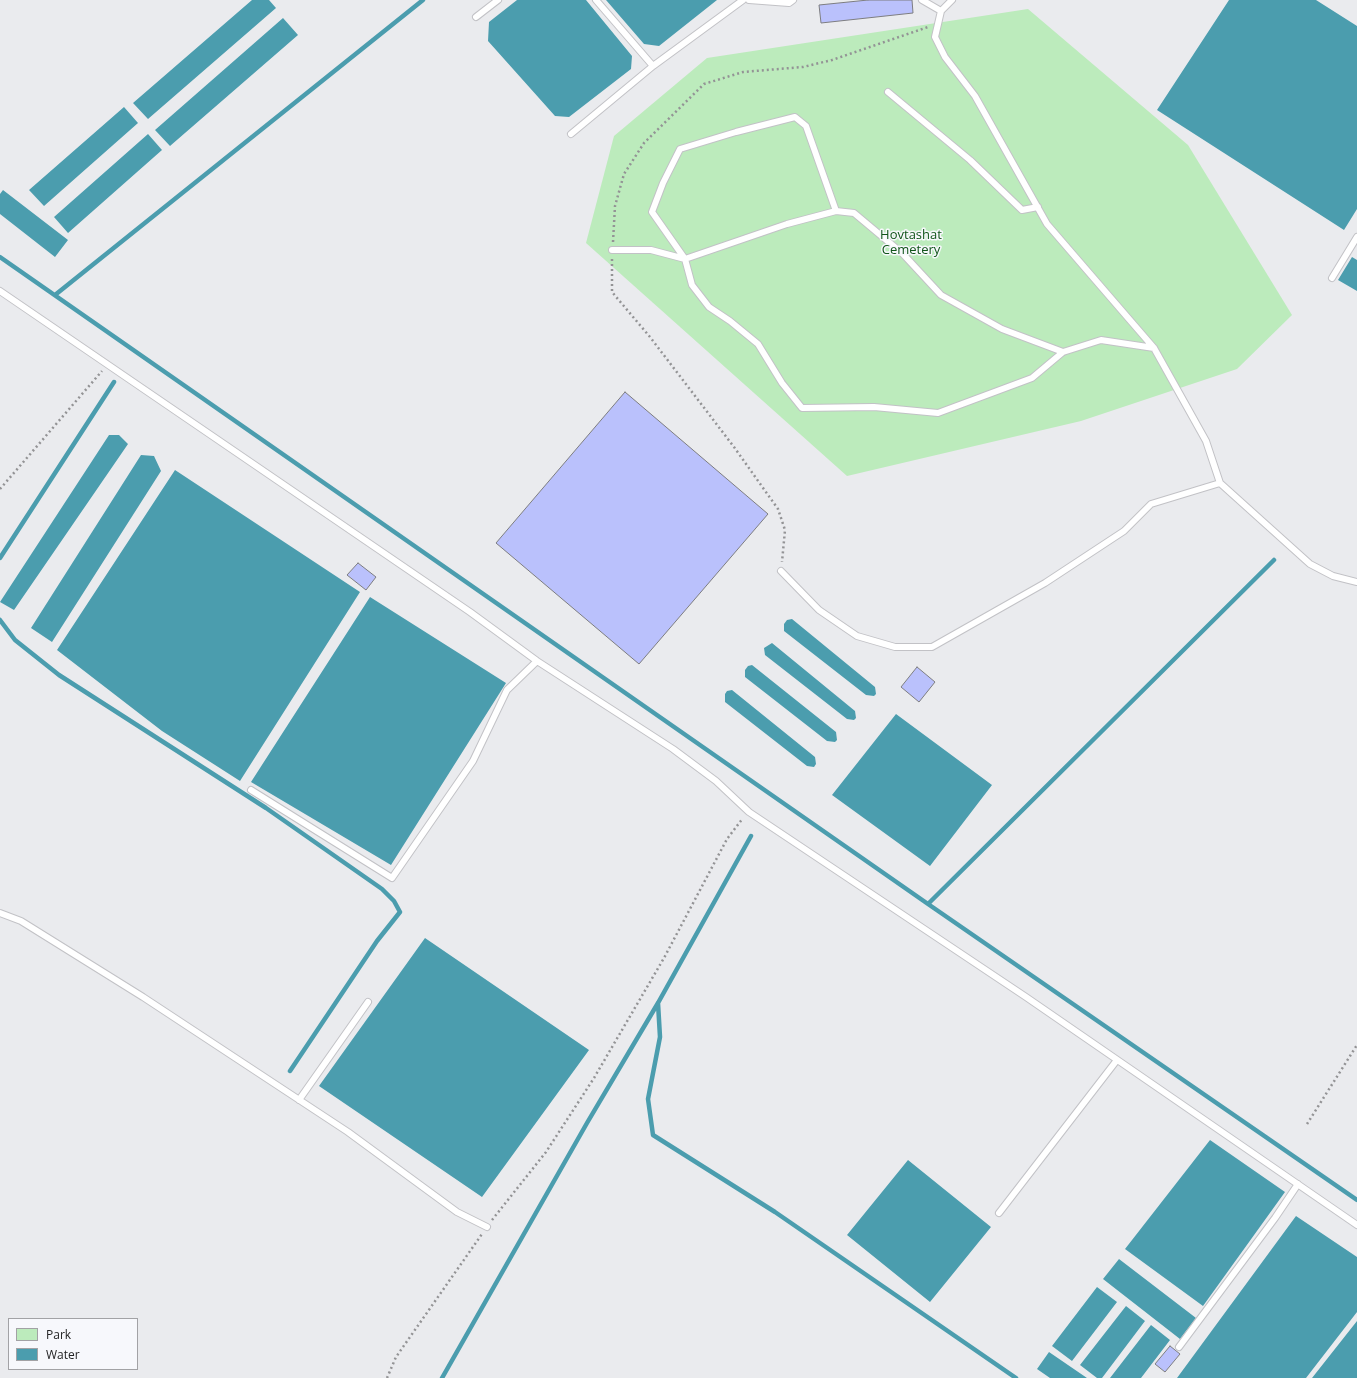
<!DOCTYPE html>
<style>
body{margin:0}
#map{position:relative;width:1357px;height:1378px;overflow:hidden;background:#eaebee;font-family:"Open Sans",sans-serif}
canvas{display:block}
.legend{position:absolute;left:8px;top:1318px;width:130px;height:52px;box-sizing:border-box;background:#f7f8fc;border:1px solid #a2a2a5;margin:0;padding:5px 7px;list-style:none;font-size:12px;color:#222223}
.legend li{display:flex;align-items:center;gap:8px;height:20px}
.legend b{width:20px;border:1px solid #a2a2a5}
</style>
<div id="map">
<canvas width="1357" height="1378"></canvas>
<ul class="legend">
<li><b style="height:11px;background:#bcebbc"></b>Park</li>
<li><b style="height:11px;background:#4b9dae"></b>Water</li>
</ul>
</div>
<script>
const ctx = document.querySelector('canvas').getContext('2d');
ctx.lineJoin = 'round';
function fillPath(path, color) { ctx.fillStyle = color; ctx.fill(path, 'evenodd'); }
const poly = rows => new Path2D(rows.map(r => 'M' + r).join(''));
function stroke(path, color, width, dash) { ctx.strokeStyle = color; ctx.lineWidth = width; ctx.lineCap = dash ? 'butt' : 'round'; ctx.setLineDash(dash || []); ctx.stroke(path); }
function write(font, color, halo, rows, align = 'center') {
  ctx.font = font + ' "Open Sans",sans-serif'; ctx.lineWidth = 3; ctx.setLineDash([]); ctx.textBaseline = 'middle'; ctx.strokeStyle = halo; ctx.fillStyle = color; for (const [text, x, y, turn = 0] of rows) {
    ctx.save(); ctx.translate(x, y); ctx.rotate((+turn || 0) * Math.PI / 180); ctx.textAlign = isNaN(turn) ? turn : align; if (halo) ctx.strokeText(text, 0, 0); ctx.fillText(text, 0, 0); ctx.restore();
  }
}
fillPath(poly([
 [1028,9,1188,145,1292,315,1237,369,1081,421,847,476,586,243,614,136,707,58]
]), '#bcebbc');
fillPath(poly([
 [252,0,269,0,276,8,148,119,133,103],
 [517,0,586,0,632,56,631,69,569,117,555,116,488,41,489,22],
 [606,0,717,0,659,46,644,44],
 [1229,0,1316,0,1357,26,1357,209,1344,230,1157,110],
 [283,18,298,35,170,146,155,130],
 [124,107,138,123,44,206,29,190],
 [148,134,162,150,68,233,54,217],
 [3,190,68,240,55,257,0,214,0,194],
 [1352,257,1357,260,1357,291,1338,280],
 [109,435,119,435,128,444,14,610,0,602],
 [141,455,154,456,161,471,52,642,31,628],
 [175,470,360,592,240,781,162,731,57,650],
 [370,597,506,683,391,865,251,782],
 [792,619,875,687,876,694,874,696,866,695,784,631,784,624,787,620],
 [772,643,855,711,856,718,854,720,847,719,765,655,764,648],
 [752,665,836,732,837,740,835,742,827,741,745,677,745,670,748,666],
 [732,690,815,757,816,764,814,767,807,766,725,702,725,694,727,691],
 [896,714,992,785,930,866,832,795],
 [425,938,589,1050,482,1197,319,1086],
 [1210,1140,1285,1192,1203,1306,1125,1249],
 [908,1160,991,1227,930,1302,847,1235],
 [1296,1216,1357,1257,1357,1312,1306,1378,1177,1378],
 [1119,1259,1196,1318,1180,1339,1103,1279],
 [1097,1287,1117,1302,1072,1361,1052,1346],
 [1126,1306,1145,1321,1102,1378,1097,1378,1080,1365],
 [1357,1321,1357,1378,1312,1378],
 [1151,1325,1170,1340,1141,1378,1110,1378],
 [1049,1352,1087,1378,1050,1378,1037,1369]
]), '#4b9dae');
stroke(poly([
 [0,257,928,904,1357,1200],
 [55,295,423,0],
 [0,558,114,382],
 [0,620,15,640,59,675,266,808,382,889,394,901,400,912,377,941,290,1071],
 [928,904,1274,560],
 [658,1003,660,1037,648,1099,653,1135,775,1212,1016,1378],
 [442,1378,587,1123,658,1003,751,836]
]), '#4b9dae', 4.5);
const building = poly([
 [868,0,912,0,913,13,821,23,819,5,868,0],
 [625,392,768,514,639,664,496,543,625,392],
 [358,563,376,577,366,590,347,575,358,563],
 [917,667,935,682,919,702,901,687,917,667],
 [1170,1346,1180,1354,1165,1372,1155,1364,1170,1346]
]);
fillPath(building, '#bac1fc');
stroke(building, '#7d7d80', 1);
const lane = poly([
 [596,0,653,66],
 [749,0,789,3,793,0],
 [922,0,941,11],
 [952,0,941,11,935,37,945,57,975,96,1047,224,1154,348,1206,441,1220,483,1310,564,1333,576,1357,582],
 [476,17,498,0],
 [888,92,970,160,1022,210,1038,207],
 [571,134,653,66,743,0],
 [836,211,806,126,795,117,736,132,680,149,663,183,652,212,685,259,692,285,709,307,730,321,758,344,782,383,802,408,874,407,938,413,1032,378,1063,352,1101,340,1154,348],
 [612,250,651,250,685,259,787,224,836,211,854,213,903,254,941,295,1002,329,1063,352],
 [1332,278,1357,237],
 [0,291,470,612,537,661,673,749,716,781,749,812,1026,997,1357,1225],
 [781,571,819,610,857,636,895,647,932,647,1045,583,1124,531,1151,504,1220,483],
 [251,790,392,878,473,761,507,690,537,661],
 [0,913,21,921,143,997,348,1132,457,1212,487,1227],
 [299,1100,368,1002],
 [999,1213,1117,1060],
 [1179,1347,1275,1218,1298,1184]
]);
stroke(lane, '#c2c2c6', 8);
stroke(poly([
 [613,242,615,206,624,174,644,143,704,84,743,72,803,67,832,60,928,27],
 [612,259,612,292,650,337,734,447,778,509,785,530,782,562],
 [0,489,102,371],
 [1307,1124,1357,1045],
 [492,1220,546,1152,594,1078,664,958,727,839,743,818],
 [387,1378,396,1357,482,1234]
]), '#939395', 2.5, [2, 3]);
stroke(lane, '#fff', 6);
write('13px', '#105519', '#f7f8fc', [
 ["Hovtashat",911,235],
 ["Cemetery",911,250]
]);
</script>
